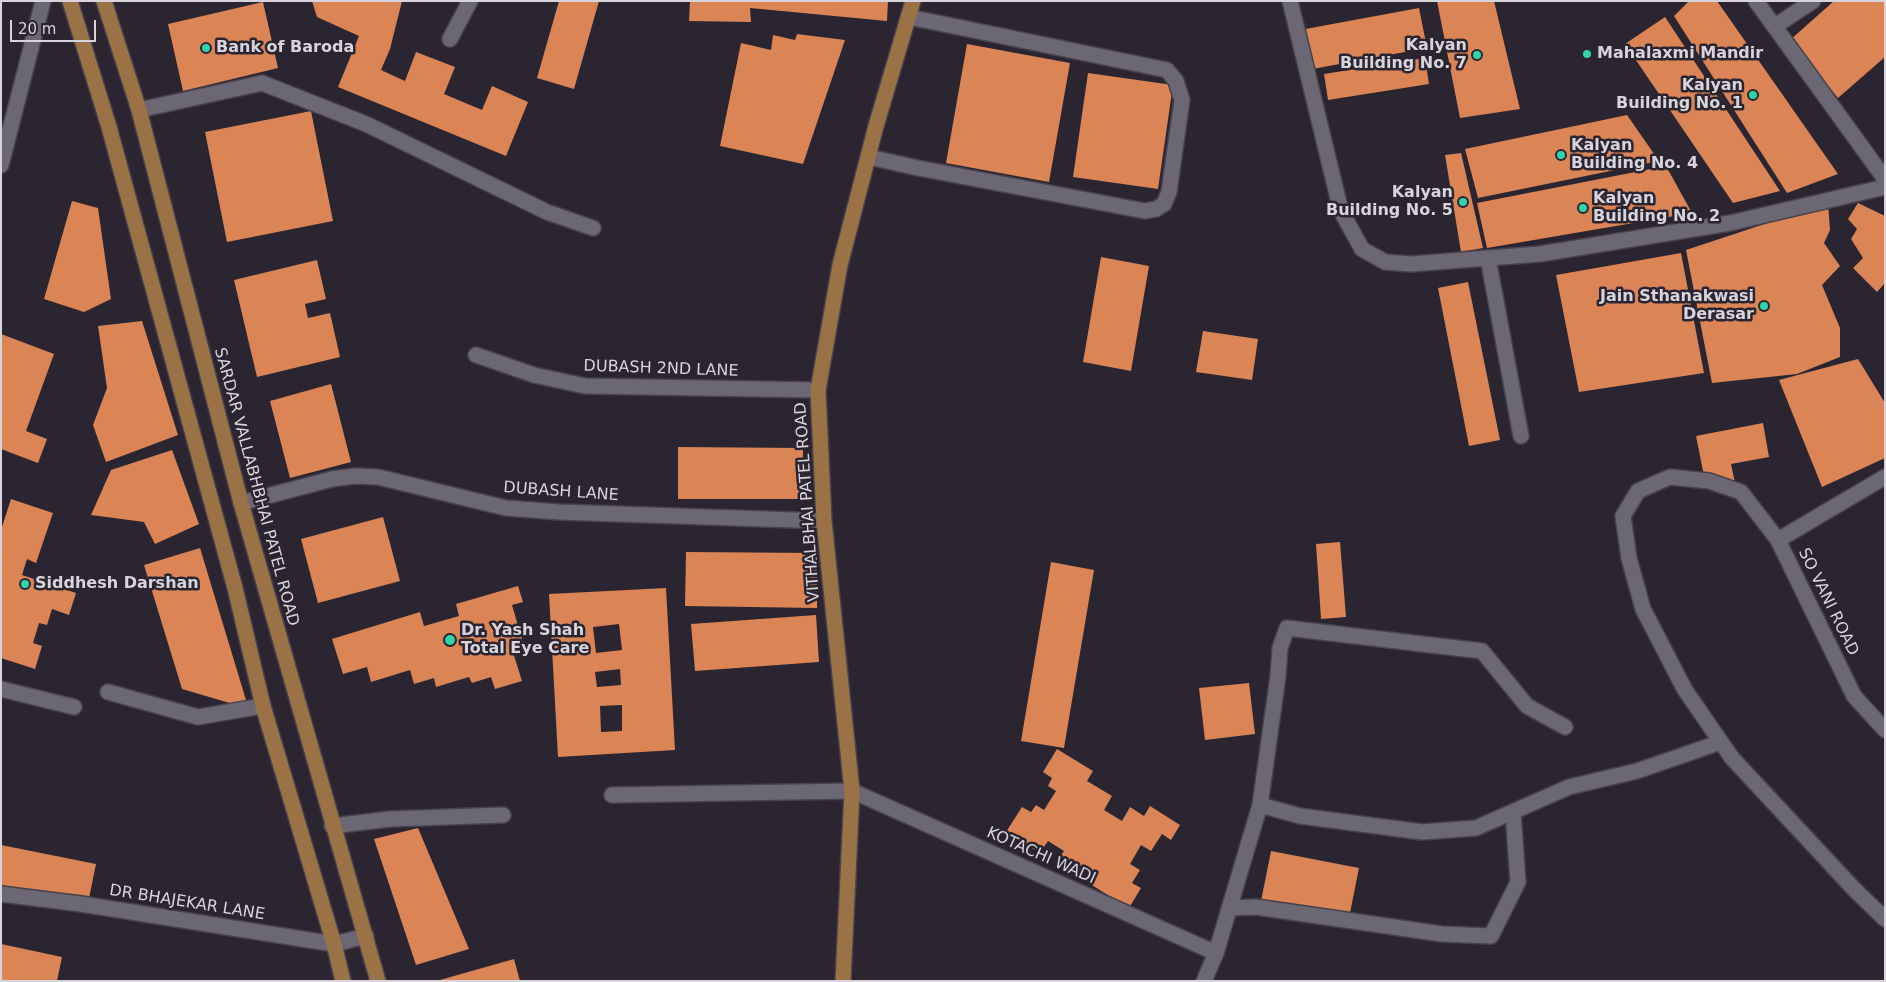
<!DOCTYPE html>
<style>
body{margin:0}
#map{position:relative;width:1886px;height:982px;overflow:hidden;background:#2a2530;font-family:"DejaVu Sans",sans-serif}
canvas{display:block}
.frame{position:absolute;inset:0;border:2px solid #d7d4dc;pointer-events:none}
.scale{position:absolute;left:10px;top:20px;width:86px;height:22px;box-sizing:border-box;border:2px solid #d7d4dc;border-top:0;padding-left:6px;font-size:15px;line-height:18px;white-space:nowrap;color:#d7d4dc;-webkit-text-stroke:4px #2a2530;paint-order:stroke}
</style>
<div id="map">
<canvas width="1886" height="982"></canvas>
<div class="frame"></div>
<div class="scale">20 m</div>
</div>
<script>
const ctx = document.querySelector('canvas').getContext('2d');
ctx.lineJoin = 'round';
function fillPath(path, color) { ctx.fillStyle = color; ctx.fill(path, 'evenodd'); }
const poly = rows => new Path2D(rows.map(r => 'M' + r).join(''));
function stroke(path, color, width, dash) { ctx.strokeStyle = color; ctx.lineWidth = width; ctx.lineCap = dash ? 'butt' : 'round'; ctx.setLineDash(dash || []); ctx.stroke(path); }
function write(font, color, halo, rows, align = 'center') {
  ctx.font = font + ' "DejaVu Sans",sans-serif'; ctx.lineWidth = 5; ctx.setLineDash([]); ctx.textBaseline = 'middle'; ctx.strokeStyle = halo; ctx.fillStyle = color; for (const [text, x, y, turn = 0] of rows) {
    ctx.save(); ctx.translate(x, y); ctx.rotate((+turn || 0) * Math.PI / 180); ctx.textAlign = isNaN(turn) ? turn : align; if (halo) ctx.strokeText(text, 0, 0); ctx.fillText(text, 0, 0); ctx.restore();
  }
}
fillPath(poly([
 [312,1,402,1,390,49,381,70,405,81,416,52,455,67,444,94,482,110,492,86,528,102,506,156,338,87,359,36,317,17],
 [559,1,599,1,574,89,537,78],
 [690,1,888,1,887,21,750,8,751,22,689,21],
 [1437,1,1494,1,1520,109,1460,118],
 [1689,1,1717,1,1838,174,1787,193,1674,16],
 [1834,1,1885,1,1885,57,1838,98,1790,40],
 [263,2,278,68,183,91,168,24],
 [1419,8,1427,48,1307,70,1300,30],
 [1665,17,1780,191,1733,203,1625,44],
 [797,34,845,40,803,164,720,146,741,43,771,50,773,35,795,40],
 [967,44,1070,63,1049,182,946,163],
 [1425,58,1429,84,1328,100,1324,74],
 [1088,73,1173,85,1158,189,1073,177],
 [311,111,333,221,227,242,205,132],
 [1627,115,1659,161,1478,198,1465,149],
 [1461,153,1483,248,1461,252,1445,155],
 [1666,166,1692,213,1487,248,1477,203],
 [72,201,98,208,111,299,84,312,44,299],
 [1828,203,1830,230,1824,243,1840,266,1822,285,1840,328,1840,357,1797,374,1712,383,1686,250],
 [1858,203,1885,216,1885,283,1877,292,1853,268,1863,258,1851,239,1857,229,1848,219],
 [1681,253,1704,373,1579,392,1556,275],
 [1101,257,1149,266,1131,371,1083,362],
 [317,260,326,299,305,304,308,318,330,313,340,357,257,377,234,280],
 [1468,282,1500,440,1469,446,1438,288],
 [142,321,178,435,106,462,93,425,107,388,98,326],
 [1203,331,1258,339,1252,380,1196,372],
 [1,334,54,354,26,431,47,439,38,463,1,449],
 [1858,359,1885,403,1885,458,1822,487,1779,380],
 [331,384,351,462,290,478,270,401],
 [1763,423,1769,457,1731,464,1735,483,1704,476,1696,436],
 [678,447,803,448,803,499,678,499],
 [172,450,199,524,155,544,144,522,91,515,111,470],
 [11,499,53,513,36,563,27,559,22,575,76,593,69,615,52,609,47,625,39,623,33,643,42,646,35,669,1,658,1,530],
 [383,517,400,581,318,603,301,539],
 [1340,542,1346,617,1321,619,1316,544],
 [200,548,246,700,233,704,182,689,144,565],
 [686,552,817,553,817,608,685,606],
 [1051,562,1094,570,1064,748,1021,741],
 [518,586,523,602,512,605,523,643,511,646,522,681,495,689,491,677,472,683,469,677,436,687,434,678,414,684,410,670,371,682,367,667,343,674,332,639,420,612,424,626,459,616,456,604],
 [666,588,675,750,558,757,549,594],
 [619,624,622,650,596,653,593,627],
 [620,669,621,685,597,687,595,672],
 [622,705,622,731,601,732,600,706],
 [816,615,819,662,695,671,691,624],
 [1249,683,1255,734,1205,740,1199,688],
 [1057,749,1093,771,1087,781,1112,796,1104,810,1122,821,1130,807,1144,816,1150,806,1180,825,1171,840,1162,834,1151,851,1141,845,1130,864,1140,870,1132,883,1141,888,1129,908,1090,884,1096,874,1081,865,1078,870,1059,858,1064,851,1048,841,1040,853,1006,832,1022,807,1031,812,1036,805,1044,810,1056,791,1048,786,1052,778,1043,772],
 [418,828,469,949,416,965,374,839],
 [1,845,96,864,88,903,1,885],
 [1271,851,1359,868,1349,918,1261,901],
 [1,944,62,957,57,981,1,981],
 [514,959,520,981,440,981,440,980]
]), '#db8456');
const minor = poly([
 [1290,1,1341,211,1362,249,1385,262,1411,264,1540,254,1730,223,1885,187],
 [1756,1,1885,179],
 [1775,26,1813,1],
 [450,39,470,1],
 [139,110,262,83,366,124,547,212,593,228],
 [869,157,918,168,1145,211,1156,209,1164,204,1169,192,1182,100,1176,81,1167,70,909,17],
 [1,165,43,1],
 [1488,258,1521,436],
 [476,355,534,375,585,386,818,390],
 [241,503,332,479,355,476,378,477,506,508,559,512,824,521],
 [1778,540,1885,477],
 [1,689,74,707],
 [108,692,198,717,263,706],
 [1885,730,1854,696,1778,540,1741,492,1709,481,1670,477,1638,491,1623,516,1629,558,1643,609,1685,690,1732,758,1854,889,1885,919],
 [612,795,852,791,1216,953],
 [1260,805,1300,816,1422,832,1476,828,1569,787,1637,771,1721,742],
 [332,826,390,819,503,815],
 [1,894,81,904,334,944,366,936],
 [1229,908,1256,907,1442,934,1491,936,1518,882,1513,812],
 [1204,981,1216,953,1260,805,1278,676,1280,648,1287,628,1482,651,1527,706,1565,727]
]);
const major = poly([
 [70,1,109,127,235,588,263,706,334,944,343,981],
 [104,1,139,110,241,503,378,981],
 [843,981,852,791,824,521,818,390,840,265,876,126,913,1]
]);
stroke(minor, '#46414b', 18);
stroke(major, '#46414b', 18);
stroke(minor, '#6c6774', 15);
stroke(major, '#9b7146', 15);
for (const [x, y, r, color] of [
 [206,48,5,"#30d4aa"],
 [1587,54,5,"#30d4aa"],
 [1477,55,5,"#30d4aa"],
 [1753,95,5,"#30d4aa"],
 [1561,155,5,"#30d4aa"],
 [1463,202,5,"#30d4aa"],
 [1583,208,5,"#30d4aa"],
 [1764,306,5,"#30d4aa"],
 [25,584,5,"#30d4aa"],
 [450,640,6,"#30d4aa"]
]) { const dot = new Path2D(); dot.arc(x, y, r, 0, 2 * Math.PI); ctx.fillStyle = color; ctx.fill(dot); stroke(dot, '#2a2530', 2); }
write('bold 16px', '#d7d4dc', '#2a2530', [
 ["Kalyan",1467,46,"right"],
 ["Building No. 7",1467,64,"right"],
 ["Bank of Baroda",216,48],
 ["Mahalaxmi Mandir",1597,54],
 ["Kalyan",1743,86,"right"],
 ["Building No. 1",1743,104,"right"],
 ["Kalyan",1571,146],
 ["Building No. 4",1571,164],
 ["Kalyan",1453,193,"right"],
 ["Building No. 5",1453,211,"right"],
 ["Kalyan",1593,199],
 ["Building No. 2",1593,217],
 ["Jain Sthanakwasi",1754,297,"right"],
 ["Derasar",1754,315,"right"],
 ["Siddhesh Darshan",35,584],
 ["Dr. Yash Shah",461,631],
 ["Total Eye Care",461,649]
], 'left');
write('16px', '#d7d4dc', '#2a2530', [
 ["DUBASH 2ND LANE",661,369,2],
 ["SARDAR VALLABHBHAI PATEL ROAD",256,487,75],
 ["DUBASH LANE",561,492,4],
 ["VITHALBHAI PATEL ROAD",808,502,-94],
 ["SO VANI ROAD",1828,602,64],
 ["KOTACHI WADI",1041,856,24],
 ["DR BHAJEKAR LANE",187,903,9]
]);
</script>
